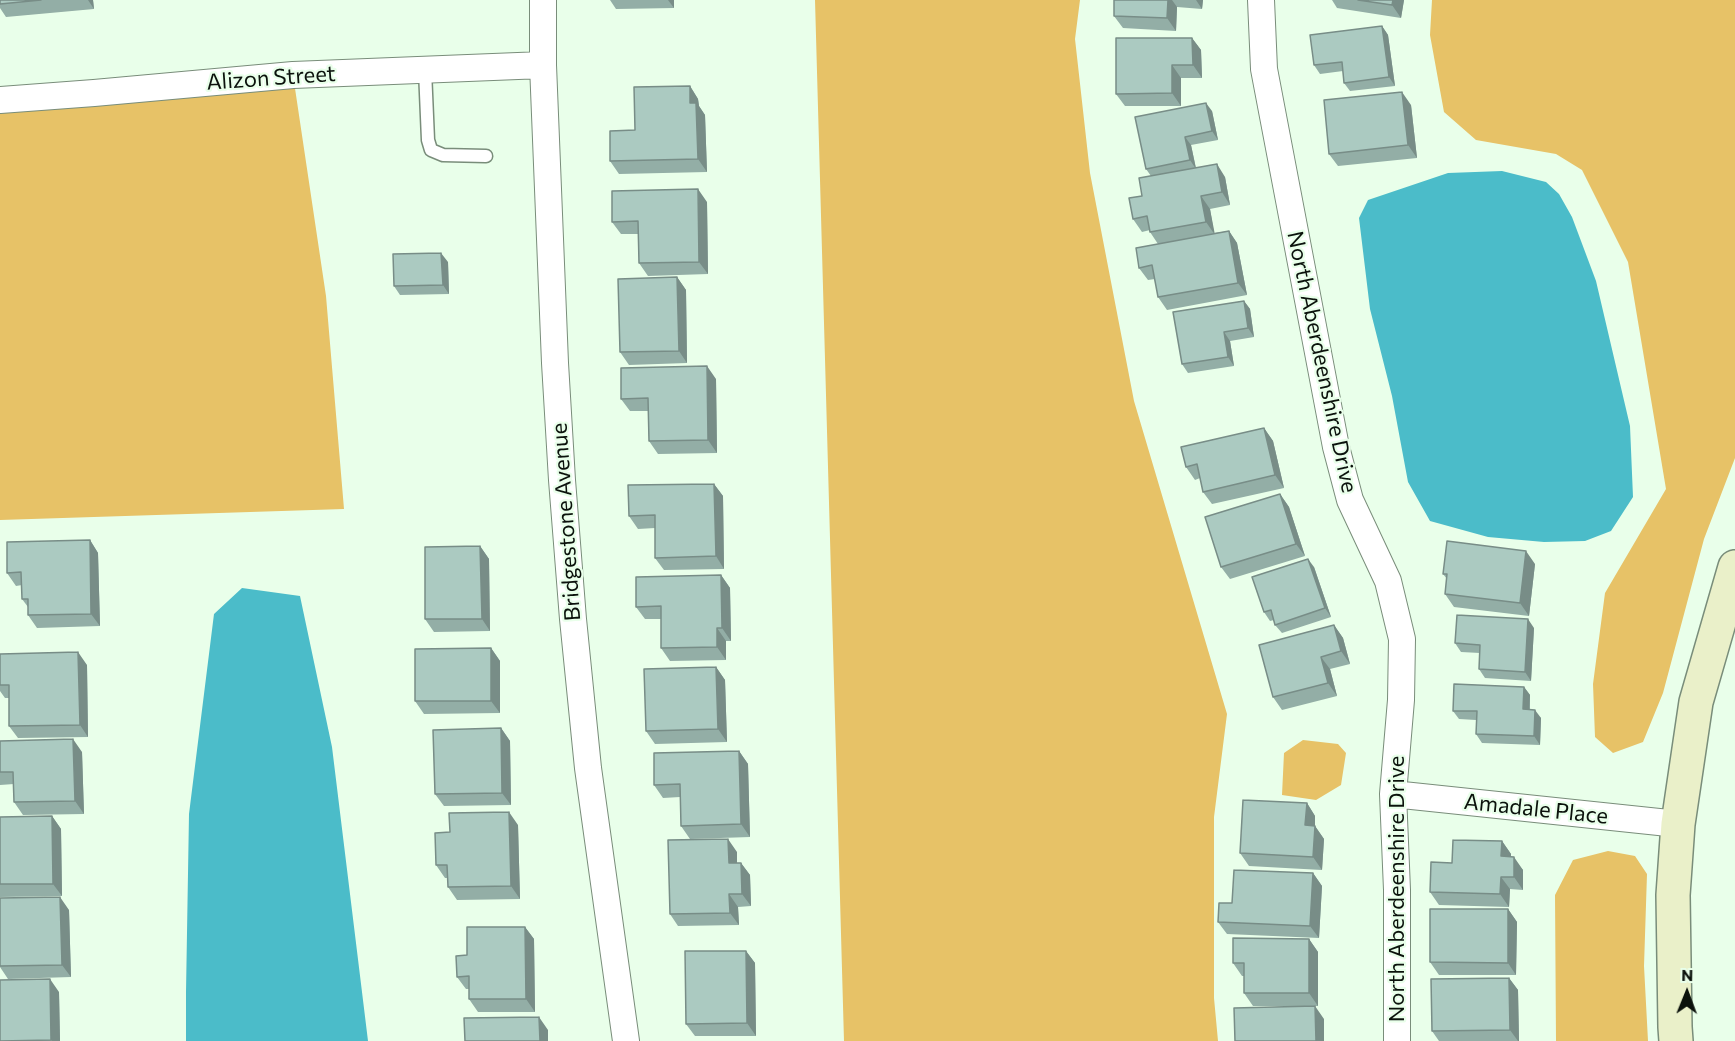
<!DOCTYPE html>
<style>
body{margin:0}
#map{position:relative;width:1735px;height:1041px;overflow:hidden;background:#e9ffea;font-family:Commissioner,sans-serif}
canvas{display:block}
.north{position:absolute;left:1657px;top:963px;width:60px;height:60px;-webkit-text-stroke:4px #e9ffea;paint-order:stroke;rotate:1deg;font-size:16px;font-weight:700;line-height:24px;text-align:center;color:#0b120c}
.north::after{content:'';display:block;margin:auto;width:21px;height:27px;background:#0b120c;clip-path:polygon(50% 0,100% 100%,50% 72%,0 100%)}
</style>
<div id="map">
<canvas width="1735" height="1041"></canvas>
<div class="north">N</div>
</div>
<script>
const ctx = document.querySelector('canvas').getContext('2d');
ctx.lineJoin = 'round';
function fillPath(path, color) { ctx.fillStyle = color; ctx.fill(path, 'evenodd'); }
const poly = rows => new Path2D(rows.map(r => 'M' + r).join(''));
function stroke(path, color, width, dash) { ctx.strokeStyle = color; ctx.lineWidth = width; ctx.lineCap = dash ? 'butt' : 'round'; ctx.setLineDash(dash || []); ctx.stroke(path); }
function write(font, color, halo, rows, align = 'center') {
  ctx.font = font + ' Commissioner,sans-serif'; ctx.lineWidth = 4.5; ctx.setLineDash([]); ctx.textBaseline = 'middle'; ctx.strokeStyle = halo; ctx.fillStyle = color; for (const [text, x, y, turn = 0] of rows) {
    ctx.save(); ctx.translate(x, y); ctx.rotate((+turn || 0) * Math.PI / 180); ctx.textAlign = isNaN(turn) ? turn : align; if (halo) ctx.strokeText(text, 0, 0); ctx.fillText(text, 0, 0); ctx.restore();
  }
}
fillPath(poly([
 [815,0,1080,0,1075,39,1090,173,1134,401,1227,714,1214,817,1214,998,1218,1041,844,1041],
 [1432,0,1735,0,1735,458,1704,539,1663,693,1643,742,1613,753,1595,737,1593,684,1605,593,1666,489,1628,262,1582,170,1556,154,1476,140,1444,112,1430,35],
 [293,75,326,296,344,509,0,520,0,100],
 [1303,740,1338,744,1346,753,1341,785,1316,800,1282,795,1284,753],
 [1608,851,1635,856,1647,874,1644,966,1648,1041,1556,1041,1555,895,1573,860]
]), '#e7c267');
fillPath(poly([
 [1502,171,1546,182,1559,194,1572,217,1596,281,1630,426,1633,497,1611,531,1585,541,1544,542,1488,537,1430,521,1408,482,1392,396,1370,309,1359,218,1368,200,1448,173],
 [242,588,300,596,332,747,368,1041,186,1041,186,992,189,814,214,614]
]), '#4bbcc9');
const service = poly([
 [425,70,428,140,431,150,443,155,486,156]
]);
const minor = poly([
 [543,0,543,65,555,363,562,480,573,619,588,768,626,1041],
 [1261,0,1264,69,1336,447,1350,500,1388,581,1402,639,1401,700,1393,794,1397,890,1397,1041],
 [0,100,94,93,293,75,543,65],
 [1393,794,1678,824]
]);
const secondary = poly([
 [1676,1041,1675,1027,1673,895,1678,824,1696,702,1735,567]
]);
stroke(service, '#798d7a', 15);
stroke(minor, '#798d7a', 28);
stroke(secondary, '#798d7a', 36);
stroke(service, '#fff', 12);
stroke(minor, '#fff', 26);
stroke(secondary, '#eaf0c9', 33);
fillPath(poly([
 [0,0,93,0,94,9,6,17,0,8],
 [610,0,674,0,674,8,616,9],
 [1114,0,1203,0,1202,9,1177,7,1176,31,1123,28,1114,16],
 [1332,0,1404,0,1401,18,1337,8],
 [1382,26,1388,35,1395,86,1350,91,1344,83,1343,71,1320,74,1314,65],
 [1192,38,1201,50,1202,78,1181,78,1181,106,1125,106,1116,94],
 [690,86,698,99,699,106,705,115,707,172,619,174,610,161,635,130],
 [1411,105,1417,158,1338,166,1329,154],
 [1212,111,1218,140,1191,145,1196,168,1225,177,1230,205,1210,209,1214,233,1229,231,1237,243,1247,295,1167,310,1158,297,1155,279,1148,280,1139,268,1158,244,1150,232,1150,230,1142,232,1133,219,1151,176,1146,169],
 [707,202,708,274,648,276,639,263,638,234,621,234,612,222],
 [448,262,449,294,400,295,394,286],
 [677,277,686,290,687,363,629,365,620,352],
 [1244,301,1250,309,1254,337,1230,341,1234,366,1188,373,1182,364],
 [716,379,717,453,658,454,649,441,648,411,630,411,621,399],
 [1264,428,1273,441,1284,488,1212,504,1203,492,1200,478,1195,480,1186,467],
 [714,484,723,496,724,569,664,570,655,558,655,528,638,529,629,516],
 [1280,494,1289,507,1305,556,1230,579,1221,567],
 [90,540,98,553,100,626,37,628,28,615,28,607,22,599,22,585,16,586,7,573],
 [480,546,489,559,490,631,434,632,425,619],
 [1535,564,1529,616,1454,607,1445,594,1447,579,1443,574],
 [1314,567,1331,617,1282,633,1275,625,1274,620,1270,621,1264,612],
 [721,575,730,588,731,641,726,641,726,660,670,661,661,648,661,619,645,619,636,607],
 [1334,625,1343,638,1350,664,1330,669,1337,696,1282,710,1273,697],
 [1534,628,1531,681,1485,678,1479,669,1480,653,1461,652,1455,643],
 [491,648,500,661,500,713,424,714,415,701],
 [0,654,87,665,88,737,18,738,9,726,9,698,5,698,0,691],
 [716,667,725,680,727,742,655,744,646,731],
 [1524,687,1530,695,1530,710,1541,718,1540,745,1482,743,1476,734,1476,720,1459,719,1453,711],
 [501,728,510,741,511,805,444,806,435,794],
 [0,741,82,752,84,814,23,815,14,802,14,784,0,785],
 [739,751,748,764,750,837,690,839,681,826,680,797,663,798,654,785],
 [1307,803,1315,816,1315,826,1324,839,1322,870,1249,866,1240,853],
 [52,816,61,829,62,896,0,897,0,817],
 [518,825,520,899,457,900,448,887,448,878,445,878,436,865,450,832],
 [1502,841,1511,854,1511,857,1523,870,1523,890,1510,889,1509,907,1439,905,1430,892,1452,863],
 [737,852,737,863,741,863,750,875,751,906,738,907,739,925,678,926,670,914],
 [1313,873,1322,886,1319,938,1227,934,1218,922,1232,903],
 [0,898,69,910,71,977,8,979,0,967],
 [1508,909,1517,922,1516,975,1439,975,1430,962],
 [525,927,534,939,535,1012,478,1012,469,999,469,989,466,989,457,977,467,955],
 [1309,939,1318,952,1318,1006,1253,1006,1244,993,1244,976,1242,976,1233,963],
 [746,951,755,963,756,1036,695,1036,686,1024],
 [1509,978,1518,990,1519,1041,1439,1041,1432,1031],
 [59,992,60,1041,0,1041]
]), '#93aea6');
fillPath(poly([
 [88,0,93,0,94,9],
 [668,0,674,0,674,8],
 [1168,0,1172,0,1177,7,1176,31,1167,18],
 [1196,0,1203,0,1202,9],
 [1393,0,1404,0,1401,18,1392,5],
 [1382,26,1388,35,1395,86,1389,77],
 [1192,38,1201,50,1202,78,1193,65],
 [1172,65,1181,78,1181,106,1172,93],
 [690,86,698,99,699,106,705,115,707,172,698,159,690,103],
 [1402,92,1411,105,1417,158,1408,145],
 [1206,103,1212,111,1218,140,1212,131],
 [1185,137,1191,145,1196,169,1190,160],
 [1217,164,1225,177,1230,205,1222,192],
 [698,189,707,202,708,274,699,262],
 [1201,196,1210,209,1215,235,1206,222],
 [1229,231,1237,243,1247,295,1238,283],
 [441,253,448,262,449,294,443,285],
 [677,277,686,290,687,363,679,351],
 [1244,301,1250,309,1254,337,1248,328],
 [1224,332,1230,341,1234,366,1228,357],
 [707,366,716,379,717,453,708,440],
 [1264,428,1273,441,1284,488,1275,475],
 [714,484,723,496,724,569,716,556],
 [1280,494,1289,507,1305,556,1296,544],
 [90,540,98,553,100,626,91,614],
 [480,546,489,559,490,631,482,619],
 [1526,551,1535,564,1529,616,1520,603],
 [1308,559,1314,567,1331,617,1325,608],
 [721,575,730,588,731,641,722,628],
 [1528,619,1534,628,1531,681,1525,672],
 [1334,625,1343,638,1350,664,1341,651],
 [717,628,726,641,726,660,717,647],
 [491,648,500,661,500,713,491,701],
 [78,652,87,665,88,737,80,725],
 [1321,657,1330,669,1337,696,1328,683],
 [716,667,725,680,727,742,718,729],
 [1524,687,1530,695,1529,718,1523,709],
 [1535,710,1541,718,1540,745,1534,736],
 [501,728,510,741,511,805,502,793],
 [73,739,82,752,84,814,75,801],
 [739,751,748,764,750,837,741,824],
 [1307,803,1315,816,1315,826,1324,839,1322,870,1313,857,1305,825],
 [509,812,518,825,520,899,511,886],
 [52,816,61,829,62,896,53,884],
 [728,839,737,852,737,876,729,863],
 [1502,841,1511,854,1510,869,1501,856],
 [1514,857,1523,870,1523,890,1514,877],
 [741,863,750,875,751,906,742,894],
 [1313,873,1322,886,1319,938,1310,926],
 [1501,877,1510,889,1509,907,1500,894],
 [729,894,738,907,739,925,730,913],
 [60,897,69,910,71,977,62,965],
 [1508,909,1517,922,1516,975,1508,963],
 [525,927,534,939,535,1012,526,999],
 [1309,939,1318,952,1318,1006,1309,993],
 [746,951,755,963,756,1036,747,1023],
 [1509,978,1518,990,1519,1041,1518,1041,1510,1030],
 [50,979,59,992,60,1041,52,1041,51,1040],
 [1315,1006,1324,1019,1324,1041,1316,1041],
 [539,1017,548,1030,548,1041,540,1041]
]), '#788d87');
const building = poly([
 [0,0,41,0,0,4,0,0],
 [1114,0,1168,0,1167,18,1114,16,1114,0],
 [1358,0,1393,0,1392,5,1358,0],
 [1382,26,1389,77,1344,83,1342,62,1314,65,1310,35,1382,26],
 [1116,38,1192,38,1193,65,1172,65,1172,93,1116,94,1116,38],
 [690,86,690,103,696,103,698,159,610,161,610,131,635,130,634,87,690,86],
 [1402,92,1408,145,1329,154,1324,100,1402,92],
 [1206,103,1212,131,1185,137,1190,160,1146,169,1135,117,1206,103],
 [1217,164,1222,192,1201,196,1206,222,1150,232,1147,216,1133,219,1129,198,1142,196,1139,178,1217,164],
 [698,189,699,262,639,263,638,221,612,222,612,191,698,189],
 [1229,231,1238,283,1158,297,1152,265,1139,268,1136,248,1229,231],
 [441,253,443,285,394,286,393,254,441,253],
 [677,277,679,351,620,352,618,279,677,277],
 [1244,301,1248,328,1224,332,1228,357,1182,364,1173,312,1244,301],
 [707,366,708,440,649,441,648,398,621,399,621,368,707,366],
 [1264,428,1275,475,1203,492,1197,464,1186,467,1181,447,1264,428],
 [714,484,716,556,655,558,655,515,629,516,628,485,714,484],
 [1280,494,1296,544,1221,567,1205,517,1280,494],
 [90,540,91,614,28,615,28,599,22,599,21,572,7,573,7,542,90,540],
 [1447,541,1526,551,1520,603,1445,594,1447,574,1443,574,1447,541],
 [480,546,482,619,425,619,425,547,480,546],
 [1308,559,1325,608,1275,625,1271,610,1264,612,1252,577,1308,559],
 [721,575,722,628,717,628,717,647,661,648,661,606,636,607,636,577,721,575],
 [1457,615,1528,619,1525,672,1479,669,1480,645,1455,643,1457,615],
 [1334,625,1341,651,1321,657,1328,683,1273,697,1259,645,1334,625],
 [491,648,491,701,415,701,415,649,491,648],
 [78,652,80,725,9,726,9,685,0,685,0,654,78,652],
 [716,667,718,729,646,731,644,669,716,667],
 [1454,684,1524,687,1523,709,1535,710,1534,736,1476,734,1477,711,1453,711,1454,684],
 [501,728,502,793,435,794,433,730,501,728],
 [73,739,75,801,14,802,13,772,0,772,0,741,73,739],
 [739,751,741,824,681,826,680,784,654,785,654,753,739,751],
 [1243,800,1307,803,1305,825,1315,826,1313,857,1240,853,1243,800],
 [509,812,511,886,448,887,447,865,436,865,435,833,450,832,449,813,509,812],
 [52,816,53,884,0,884,0,817,52,816],
 [728,839,729,863,741,863,742,894,729,894,730,913,670,914,668,840,728,839],
 [1453,840,1502,841,1501,856,1514,857,1514,877,1501,877,1500,894,1430,892,1431,862,1452,863,1453,840],
 [1234,870,1313,873,1310,926,1218,922,1219,903,1232,903,1234,870],
 [60,897,62,965,0,966,0,898,60,897],
 [1430,909,1508,909,1508,963,1430,962,1430,909],
 [467,927,525,927,526,999,469,999,469,976,457,977,456,956,467,955,467,927],
 [1233,938,1309,939,1309,993,1244,993,1244,963,1233,963,1233,938],
 [685,951,746,951,747,1023,686,1024,685,951],
 [1509,978,1510,1030,1432,1031,1431,979,1509,978],
 [50,979,51,1040,0,1041,0,980,50,979],
 [1315,1006,1316,1041,1235,1041,1234,1008,1315,1006],
 [539,1017,540,1041,465,1041,464,1018,539,1017]
]);
fillPath(building, '#abcac1');
stroke(building, '#788d87', 1.5);
write('22px', '#0b120c', '#e9ffea', [
 ["Alizon Street",271,78,-4],
 ["North Aberdeenshire Drive",1322,362,78],
 ["Bridgestone Avenue",566,522,-94],
 ["Amadale Place",1536,809,6],
 ["North Aberdeenshire Drive",1397,889,-90]
]);
</script>
